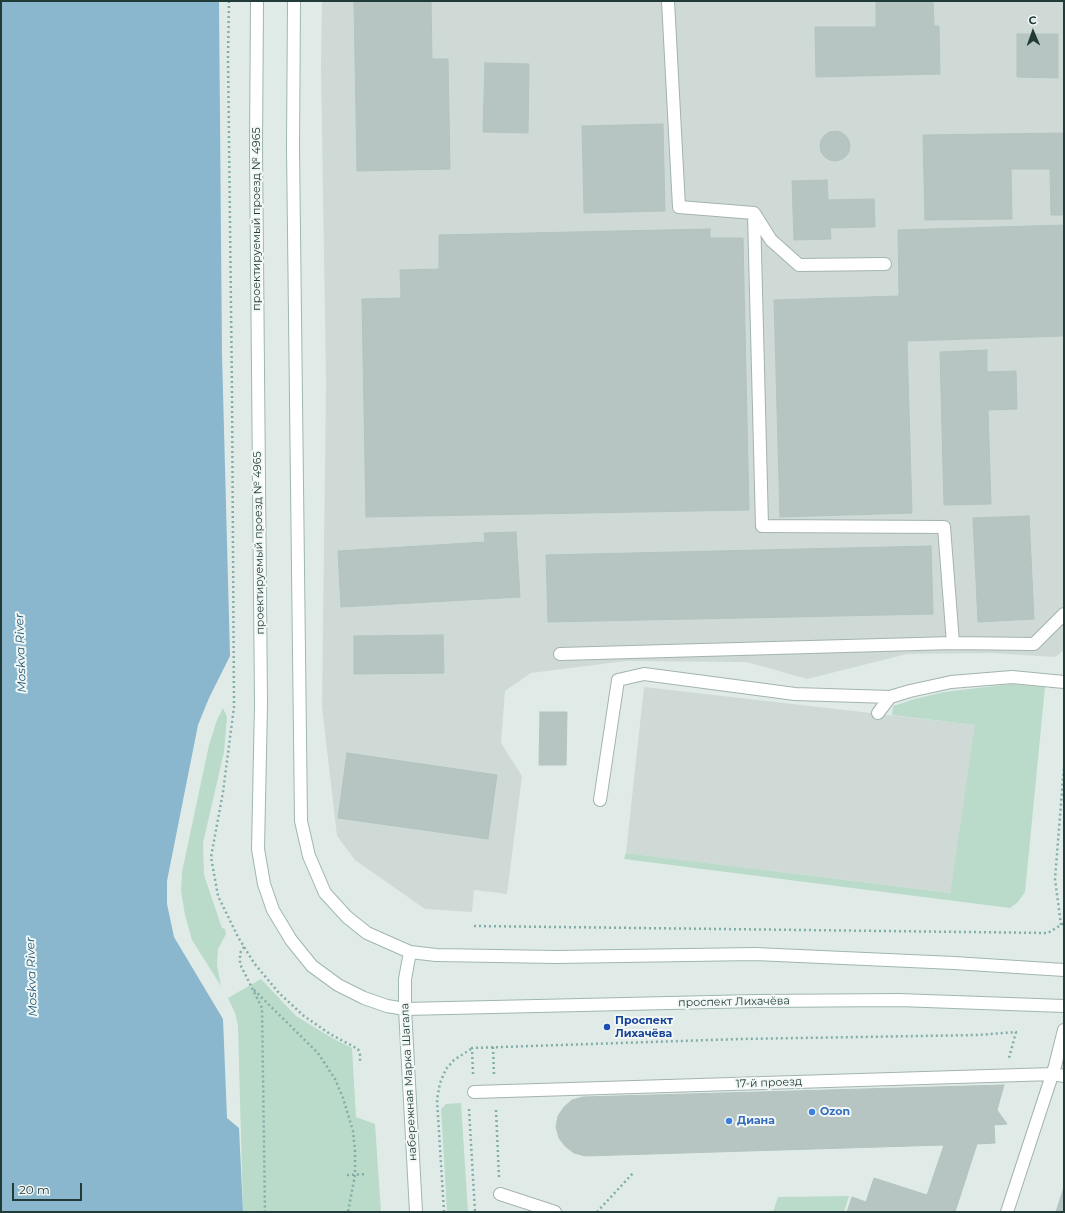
<!DOCTYPE html>
<meta charset="utf-8">
<style>
body{margin:0}
#map{position:relative;width:1065px;height:1213px;overflow:hidden;background:#e0ebe8;font-family:Montserrat,sans-serif}
canvas{display:block}
.frame{position:absolute;inset:0;border:2px solid #213b38;pointer-events:none}
.north{position:absolute;left:1013px;top:12px;width:40px;height:40px;-webkit-text-stroke:3px #f1f7f5;paint-order:stroke;rotate:358deg;font-size:11px;font-weight:700;line-height:16px;text-align:center;color:#213b38}
.north::after{content:'';display:block;margin:auto;width:14px;height:18px;background:#213b38;clip-path:polygon(50% 0,100% 100%,50% 72%,0 100%)}
.scale{position:absolute;left:12px;top:1183px;width:70px;height:18px;box-sizing:border-box;border:2px solid #213b38;border-top:0;padding-left:5px;font-size:12px;line-height:14px;white-space:nowrap;color:#213b38;-webkit-text-stroke:3px #f1f7f5;paint-order:stroke}
</style>
<div id="map">
<canvas width="1065" height="1213"></canvas>
<div class="frame"></div>
<div class="north">С</div>
<div class="scale">20 m</div>
</div>
<script>
const ctx = document.querySelector('canvas').getContext('2d');
ctx.lineJoin = 'round';
function fillPath(path, color) { ctx.fillStyle = color; ctx.fill(path, 'evenodd'); }
const poly = rows => new Path2D(rows.map(r => 'M' + r).join(''));
function stroke(path, color, width, dash) { ctx.strokeStyle = color; ctx.lineWidth = width; ctx.lineCap = dash ? 'butt' : 'round'; ctx.setLineDash(dash || []); ctx.stroke(path); }
function write(font, color, halo, rows, align = 'center') {
  ctx.font = font + ' Montserrat,sans-serif'; ctx.lineWidth = 4; ctx.setLineDash([]); ctx.textBaseline = 'middle'; ctx.strokeStyle = halo; ctx.fillStyle = color; for (const [text, x, y, turn = 0] of rows) {
    ctx.save(); ctx.translate(x, y); ctx.rotate((+turn || 0) * Math.PI / 180); ctx.textAlign = isNaN(turn) ? turn : align; if (halo) ctx.strokeText(text, 0, 0); ctx.fillText(text, 0, 0); ctx.restore();
  }
}
fillPath(poly([
 [322,1,1064,1,1064,650,1055,657,991,653,907,654,807,679,747,662,626,661,531,673,505,691,501,743,522,776,507,894,474,890,472,912,425,909,355,860,337,836,322,707,326,384,321,66],
 [644,687,976,725,950,893,626,853]
]), '#cfdad7');
fillPath(poly([
 [1011,684,1045,687,1025,892,1018,902,1010,908,624,859,626,853,950,893,975,725,892,715,893,706,915,699,944,692],
 [223,708,227,717,224,752,203,843,204,875,222,928,225,929,226,934,218,949,217,965,221,986,192,940,185,915,181,891,182,872,209,745,217,720],
 [261,979,296,1016,332,1038,352,1048,356,1117,375,1124,381,1212,243,1212,238,1025,235,1013,228,998],
 [461,1103,468,1212,447,1212,441,1109,446,1104],
 [849,1196,844,1212,773,1212,778,1197]
]), '#badbc9');
fillPath(poly([
 [1,1,219,1,222,354,230,656,209,698,198,725,167,881,167,904,174,937,223,1019,227,1118,239,1128,243,1212,1,1212]
]), '#8ab7ce');
const building = poly([
 [354,1,431,1,432,59,448,59,450,169,357,171,354,1],
 [876,1,933,1,934,26,939,26,940,74,816,77,815,27,876,27,876,1],
 [1017,34,1058,34,1058,78,1017,77,1017,34],
 [485,63,529,64,528,133,483,132,485,63],
 [663,124,665,211,584,213,582,126,663,124],
 '820 146a15 15 0 1 1 30 0a15 15 0 1 1-30 0Z',
 [1064,133,1064,215,1051,215,1050,169,1011,169,1012,219,925,220,923,135,1064,133],
 [827,180,828,200,874,199,875,227,830,228,831,239,794,240,792,181,827,180],
 [1064,225,1064,336,907,341,912,513,780,517,774,300,899,296,898,230,1064,225],
 [710,229,710,238,743,238,749,510,366,517,362,299,401,298,400,270,439,269,439,235,710,229],
 [987,350,987,372,1016,371,1017,409,988,410,991,504,944,505,940,352,987,350],
 [1029,516,1034,619,978,622,973,518,1029,516],
 [516,532,520,597,341,607,338,551,485,542,484,533,516,532],
 [931,546,933,614,548,622,546,555,931,546],
 [443,635,444,673,354,674,354,636,443,635],
 [540,712,567,712,566,765,539,765,540,712],
 [347,753,497,775,488,839,338,818,347,753],
 [1004,1085,997,1110,1007,1124,994,1125,995,1143,977,1144,955,1212,847,1212,852,1197,866,1202,874,1178,927,1195,944,1145,585,1156,574,1153,565,1146,559,1138,556,1127,558,1116,564,1107,572,1100,583,1097,1004,1085],
 [1064,1187,1064,1212,1056,1212,1064,1187]
]);
fillPath(building, '#b6c5c1');
stroke(building, '#b3c4c0', 1);
const lane = poly([
 [668,1,679,207,754,213,771,240,799,265,885,264],
 [754,213,762,526,944,527,953,643],
 [560,654,953,643,1034,644,1064,614],
 [878,713,890,697,910,691,951,682,1012,677,1064,682],
 [600,800,618,680,644,674,795,694,890,697]
]);
const street = poly([
 [474,1092,1053,1074,1064,1076],
 [500,1194,555,1212],
 [1007,1212,1055,1066,1064,1030]
]);
const secondary = poly([
 [257,1,256,148,261,704,258,849,264,884,273,910,291,940,312,966,338,985,364,998,387,1006,405,1009,757,1001,899,1000,1064,1006],
 [294,1,293,148,301,821,309,856,325,893,347,917,367,933,410,952,436,955,556,957,755,954,954,963,1064,970],
 [410,952,405,979,405,1009,416,1212]
]);
stroke(lane, '#a3b3b0', 14);
stroke(street, '#a3b3b0', 14);
stroke(secondary, '#9fb6b2', 14);
stroke(poly([
 [229,1,228,56,232,391,234,707,223,792,211,857,218,896,238,937,254,963,279,993,304,1016,330,1034,358,1049,360,1055,360,1062],
 [1061,925,1055,879,1064,766],
 [474,926,1048,933,1064,923],
 [244,947,240,953,240,964,262,1008,265,1212],
 [254,990,318,1053,335,1079,343,1098,353,1131,355,1151,355,1175,348,1212],
 [493,1047,494,1075],
 [473,1074,472,1048,740,1039,978,1035,1016,1032,1009,1058],
 [469,1109,475,1212],
 [496,1110,499,1177],
 [347,1175,367,1174],
 [444,1212,437,1100,440,1083,446,1069,454,1060,471,1049],
 [597,1212,634,1172]
]), '#82ada7', 2.5, [2, 3]);
stroke(lane, '#fff', 12);
stroke(street, '#fff', 12);
stroke(secondary, '#fff', 12);
for (const [x, y, r, color] of [
 [607,1027,4,"#1a4fb4"],
 [812,1112,4,"#3f7fe0"],
 [729,1121,4,"#3f7fe0"]
]) { const dot = new Path2D(); dot.arc(x, y, r, 0, 2 * Math.PI); ctx.fillStyle = color; ctx.fill(dot); stroke(dot, '#f1f7f5', 1.5); }
write('11px', '#213b38', '#f1f7f5', [
 ["проектируемый проезд № 4965",257,219,-90],
 ["проектируемый проезд № 4965",259,543,-91],
 ["проспект Лихачёва",734,1002,-1],
 ["набережная Марка Шагала",409,1082,-93],
 ["17-й проезд",769,1083,-2]
]);
write('bold 11px', '#164399', '#f1f7f5', [
 ["Проспект",615,1021],
 ["Лихачёва",615,1034]
], 'left');
write('bold 11px', '#366cbe', '#f1f7f5', [
 ["Ozon",820,1112],
 ["Диана",737,1121]
], 'left');
write('italic 12px', '#1e5674', '#f1f7f5', [
 ["Moskva River",21,653,-92],
 ["Moskva River",32,977,-92]
]);
</script>
